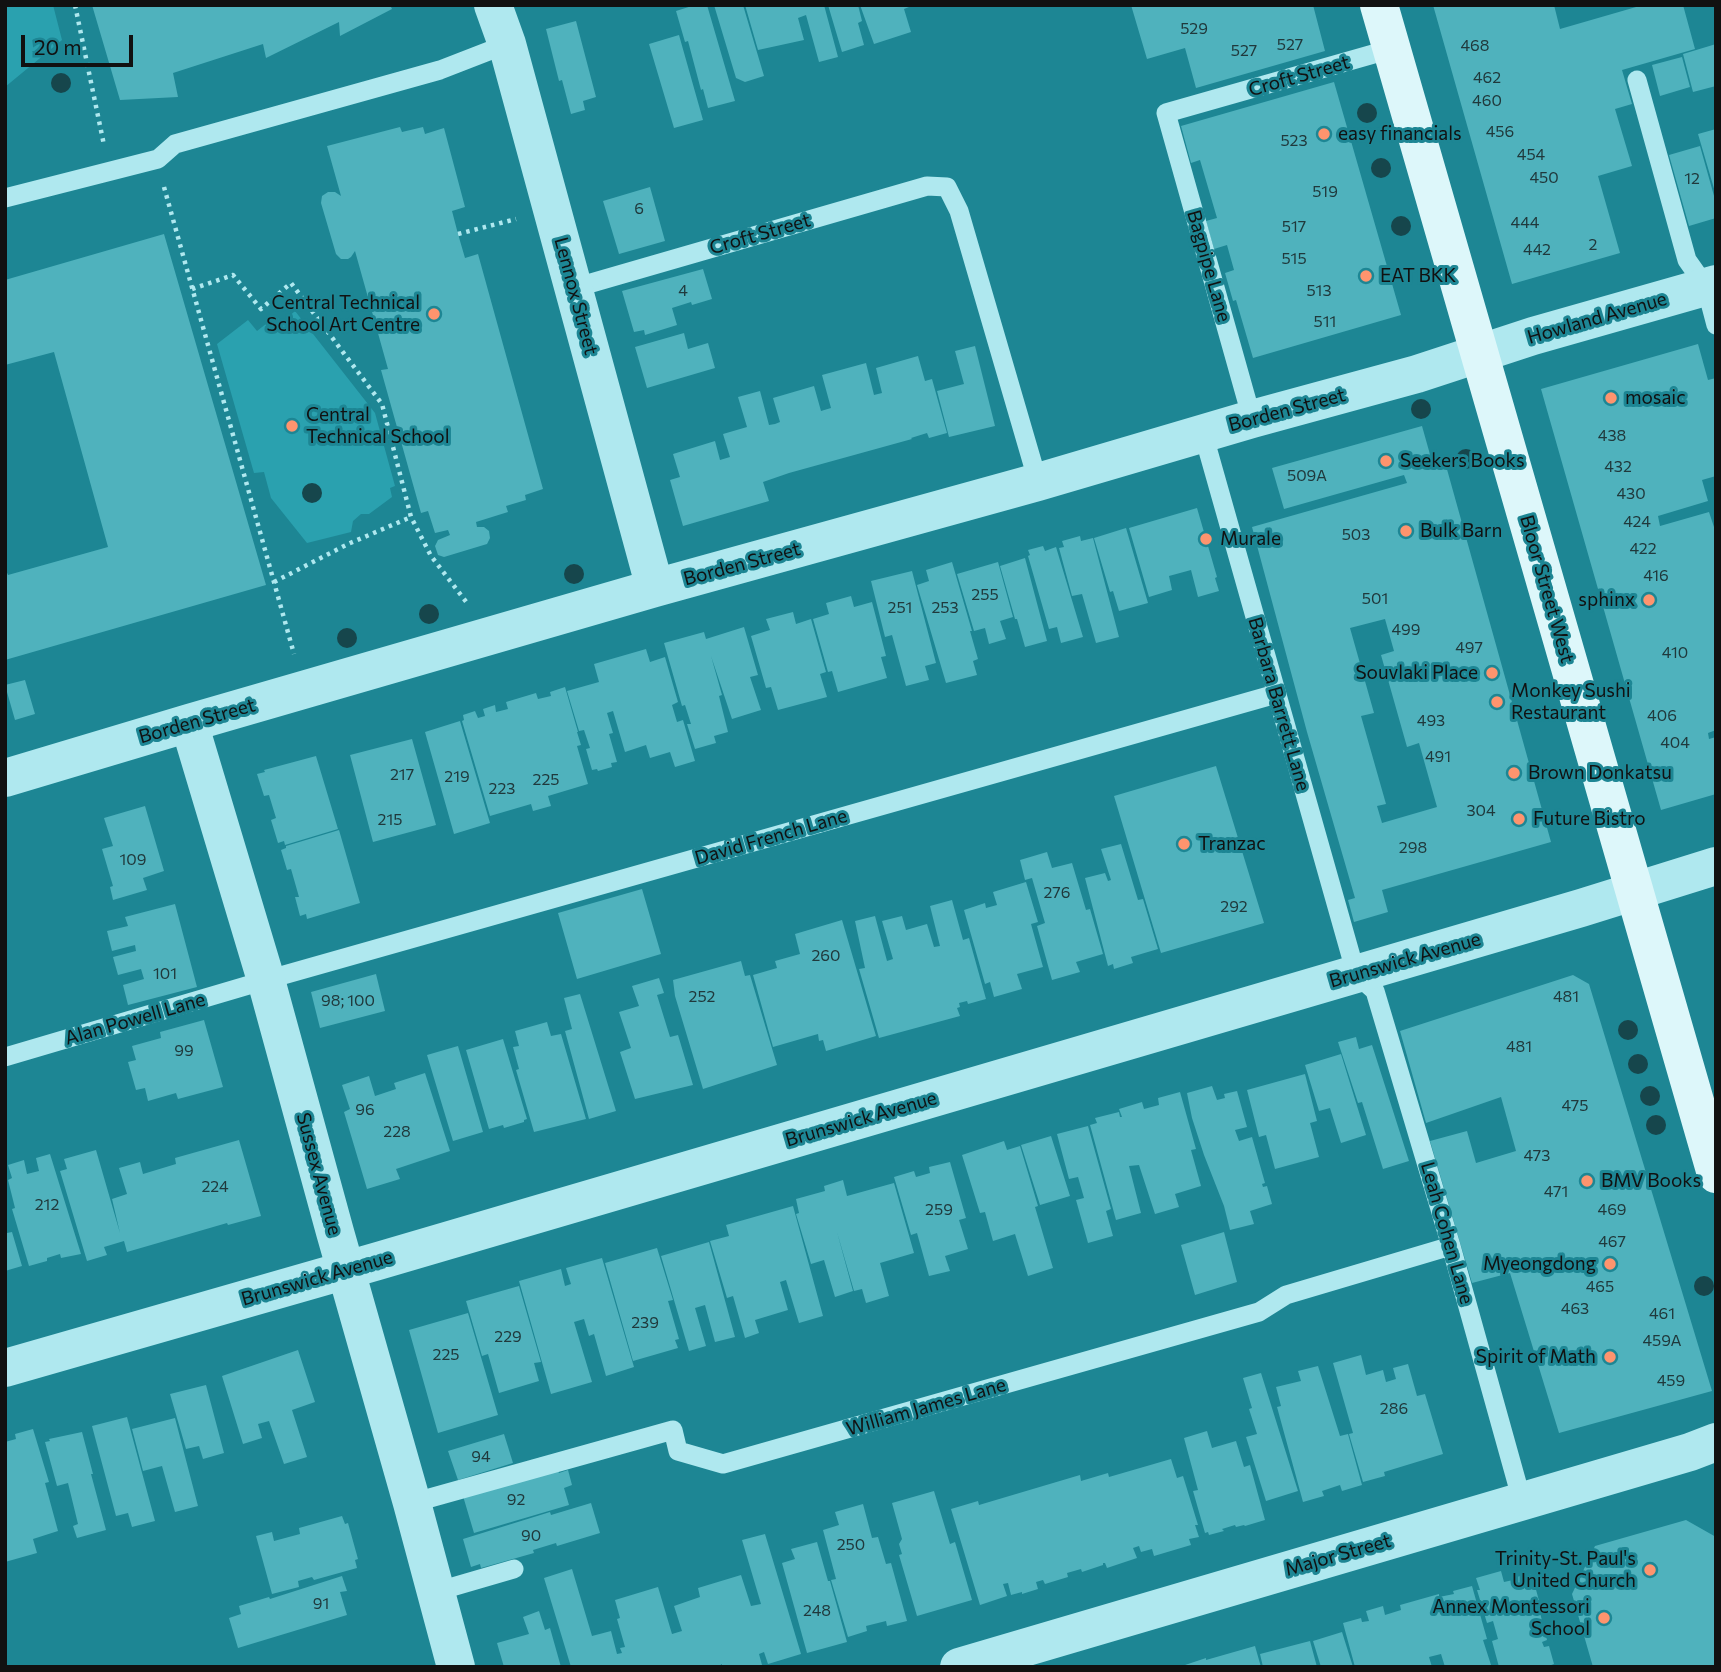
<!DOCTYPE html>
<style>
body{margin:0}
#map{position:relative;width:1721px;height:1672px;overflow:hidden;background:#1d8694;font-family:Commissioner,sans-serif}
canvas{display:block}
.frame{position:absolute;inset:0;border:7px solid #111;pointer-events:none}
.scale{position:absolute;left:21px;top:35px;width:112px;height:32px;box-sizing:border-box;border:4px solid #111;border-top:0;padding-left:9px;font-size:21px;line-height:24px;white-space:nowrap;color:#111;-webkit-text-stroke:5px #1d8694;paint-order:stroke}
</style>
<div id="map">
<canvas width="1721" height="1672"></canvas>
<div class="frame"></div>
<div class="scale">20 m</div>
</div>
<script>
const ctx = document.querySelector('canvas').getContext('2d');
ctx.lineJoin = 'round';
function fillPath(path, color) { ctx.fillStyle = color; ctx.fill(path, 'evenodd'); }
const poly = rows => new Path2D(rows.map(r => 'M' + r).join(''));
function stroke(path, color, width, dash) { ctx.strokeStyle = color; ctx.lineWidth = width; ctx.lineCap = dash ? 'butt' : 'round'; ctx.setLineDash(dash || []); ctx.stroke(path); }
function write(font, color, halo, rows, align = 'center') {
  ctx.font = font + ' Commissioner,sans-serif'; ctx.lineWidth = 6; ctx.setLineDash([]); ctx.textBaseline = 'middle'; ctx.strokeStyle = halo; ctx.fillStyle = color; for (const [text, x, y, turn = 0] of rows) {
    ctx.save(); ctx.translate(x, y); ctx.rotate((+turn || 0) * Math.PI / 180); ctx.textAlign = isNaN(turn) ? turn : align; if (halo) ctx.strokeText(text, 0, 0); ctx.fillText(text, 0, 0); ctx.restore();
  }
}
fillPath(poly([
 [5,5,53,5,62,40,5,87],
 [295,311,375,413,395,486,390,488,392,497,369,514,361,514,353,521,351,532,307,543,271,498,264,472,254,473,217,344,248,320,257,331,276,316,283,322]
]), '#2aa1af');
fillPath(poly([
 [92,5,390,5,392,9,340,36,339,22,266,58,263,44,173,73,178,97,120,100],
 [695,5,707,5,735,101,708,108,703,89,701,90,688,41,685,42,676,11],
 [714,5,743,5,764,76,745,82,736,78],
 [745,5,824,5,838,57,819,62,806,15,798,18,804,40,758,50],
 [828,5,858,5,862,21,858,23,864,45,842,52],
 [860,5,914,5,904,9,911,32,874,44],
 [1131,5,1313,5,1325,51,1196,88,1185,48,1147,59],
 [1433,5,1554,5,1560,29,1643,5,1683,5,1695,49,1622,70,1632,104,1615,109,1632,166,1598,176,1620,253,1512,284],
 [576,21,596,97,583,101,585,110,571,114,562,80,559,81,546,29],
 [679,35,703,120,674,128,649,44],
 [1716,44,1716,86,1693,92,1683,54],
 [1682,57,1690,87,1660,96,1652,65],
 [1334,82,1401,315,1253,358,1236,300,1233,301,1225,273,1234,270,1227,245,1214,249,1206,221,1217,218,1200,160,1191,163,1181,126],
 [400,127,402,132,423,127,425,134,444,128,465,207,452,211,458,234,465,258,478,254,543,489,525,495,526,500,506,506,508,512,476,522,477,527,484,527,489,531,490,538,487,544,444,557,438,555,435,546,438,540,450,535,448,530,435,533,428,511,421,513,381,370,388,369,355,251,351,257,348,259,341,259,336,254,321,203,322,196,328,192,335,192,341,196,327,146],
 [1716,129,1716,192,1715,192,1698,134],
 [1700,146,1716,203,1716,218,1689,226,1669,155],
 [650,187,665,241,619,254,603,201],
 [164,234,266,585,5,660,5,568,8,575,108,547,54,352,5,365,5,280],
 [703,269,712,299,692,305,691,302,672,308,677,325,645,335,644,330,634,332,622,291],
 [684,333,688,349,708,343,715,368,647,388,635,347],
 [1698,344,1708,380,1716,378,1716,476,1702,480,1708,501,1658,516,1660,526,1709,512,1716,533,1716,730,1708,733,1709,739,1716,737,1716,794,1661,810,1541,389],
 [975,346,995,426,949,437,937,391,964,384,955,351],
 [918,356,925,381,932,379,947,433,929,438,927,433,911,438,912,439,789,473,763,482,769,501,683,526,670,480,680,477,673,454,715,441,720,460,730,457,723,434,747,427,738,397,760,391,769,425,775,424,780,422,773,398,814,386,821,411,831,408,822,375,866,363,874,395,882,393,876,368],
 [1422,426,1431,458,1443,455,1551,842,1382,890,1388,912,1354,922,1348,900,1355,898,1307,732,1252,527,1407,483,1404,475,1284,509,1272,468],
 [1385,619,1394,651,1381,655,1407,747,1419,743,1437,807,1382,823,1377,806,1386,804,1361,716,1374,713,1350,628],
 [1197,508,1217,577,1215,578,1219,591,1198,597,1191,570,1169,576,1172,590,1149,597,1129,528],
 [1126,528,1148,603,1119,611,1113,591,1110,592,1094,538],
 [1080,536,1081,541,1093,538,1119,637,1096,643,1082,594,1072,596,1059,548,1064,547,1062,541],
 [1043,546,1045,551,1056,547,1083,637,1061,643,1057,627,1049,629,1028,556,1030,555,1028,550],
 [1025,558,1047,641,1025,647,1017,619,1015,619,1000,566],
 [952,562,972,631,970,631,978,659,973,661,977,675,946,683,917,585,929,581,926,570],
 [998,562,1013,617,1000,621,1006,639,989,644,985,628,974,631,957,574],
 [912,571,936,663,925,666,929,680,906,686,892,635,885,637,871,581],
 [851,596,854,607,872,602,886,656,881,657,887,678,838,692,832,671,828,672,813,619,829,614,826,603],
 [793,612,796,624,811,619,826,672,820,674,827,697,778,710,771,687,766,688,751,636,770,630,766,619],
 [744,627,758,675,750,677,761,710,732,719,711,656,722,695,719,696,728,732,714,736,716,743,695,749,687,724,691,724,685,705,682,706,664,643,704,632,706,639],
 [646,649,650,662,665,657,678,702,672,705,677,722,683,720,695,761,675,767,670,752,650,758,646,745,625,752,613,711,607,713,613,733,609,734,617,762,611,763,612,767,598,771,597,769,592,770,586,749,590,748,584,730,579,731,567,691,599,682,594,664],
 [25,680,35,714,15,720,5,685],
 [565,687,578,732,577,732,581,745,577,746,588,784,548,796,551,806,533,811,531,804,490,816,462,721,464,720,463,715,475,711,478,718,485,716,483,709,495,705,496,712,508,709,506,702,536,693,538,699,551,696,550,692],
 [460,721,490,823,454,834,425,732],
 [412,739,436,825,373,842,350,755],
 [316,756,338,829,285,845,284,841,278,843,271,820,276,818,269,795,264,796,257,774,265,772,264,770],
 [1216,766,1264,923,1161,953,1114,796],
 [145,806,164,871,143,878,147,890,113,900,110,887,113,886,102,849,113,846,104,818],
 [339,830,360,903,307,919,306,914,300,916,295,897,299,897,291,869,287,870,281,850,286,848,286,846],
 [1121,844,1138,900,1143,899,1158,949,1131,957,1133,963,1114,969,1113,964,1108,966,1085,878,1105,873,1108,881,1111,880,1101,849],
 [1047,852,1052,868,1072,863,1086,910,1090,909,1103,954,1076,962,1080,972,1052,980,1037,926,1045,923,1032,878,1025,880,1020,860],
 [1026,882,1038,922,1031,924,1043,967,1017,974,1022,989,994,997,990,982,985,984,964,910,985,903,986,908,997,905,993,892],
 [642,889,661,954,577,979,558,913],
 [952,900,963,940,969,938,986,999,968,1004,967,1001,959,1003,960,1007,957,1008,960,1016,879,1038,859,969,865,968,855,921,875,916,887,961,893,959,882,921,902,916,906,930,927,924,934,947,940,946,930,906],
 [175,904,197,987,128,1005,123,985,144,979,141,969,118,975,113,957,136,951,135,945,112,951,107,931,128,926,125,917],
 [842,920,876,1036,826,1051,823,1040,819,1041,818,1034,773,1047,753,975,777,968,775,961,800,954,795,934],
 [741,961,745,976,750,975,777,1065,703,1089,675,996,673,980],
 [376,974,385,1011,320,1028,311,992],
 [1573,975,1589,984,1712,1391,1559,1433,1510,1273,1472,1283,1430,1141,1467,1131,1476,1163,1516,1151,1501,1097,1426,1123,1400,1031],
 [659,978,664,993,657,995,670,1037,678,1035,693,1085,635,1099,620,1052,631,1048,619,1012,639,1006,632,986],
 [580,994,616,1111,589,1119,565,1031,572,1029,564,998],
 [204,1020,223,1087,178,1099,176,1093,148,1101,145,1088,136,1090,128,1062,136,1060,132,1046,161,1038,160,1032],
 [547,1022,551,1036,561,1034,586,1119,534,1132,516,1070,519,1069,513,1047,519,1046,515,1031],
 [1356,1037,1359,1049,1372,1045,1409,1161,1383,1169,1362,1102,1358,1103,1338,1042],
 [503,1039,527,1119,524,1120,524,1122,504,1128,503,1125,489,1129,466,1050],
 [458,1046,483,1132,453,1141,427,1055],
 [1341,1054,1366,1135,1341,1143,1330,1108,1319,1111,1305,1065],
 [425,1073,450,1151,396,1169,400,1179,367,1189,344,1112,350,1109,342,1085,369,1076,375,1096,396,1089,394,1083],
 [1305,1074,1317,1121,1310,1123,1319,1157,1275,1169,1266,1135,1259,1137,1247,1090],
 [1212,1086,1217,1100,1225,1098,1224,1094,1237,1091,1247,1127,1235,1130,1239,1141,1252,1137,1265,1183,1262,1184,1263,1187,1267,1186,1272,1204,1250,1211,1254,1224,1230,1230,1224,1206,1204,1155,1192,1118,1187,1093],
 [1180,1092,1196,1149,1191,1150,1201,1186,1175,1194,1179,1207,1155,1214,1139,1165,1129,1166,1141,1213,1116,1220,1090,1125,1097,1123,1095,1118,1119,1112,1120,1117,1122,1117,1119,1109,1142,1102,1144,1109,1159,1105,1158,1098],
 [1088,1126,1111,1209,1106,1211,1113,1236,1088,1243,1076,1200,1084,1198,1078,1177,1069,1179,1057,1134],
 [1051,1136,1070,1196,1040,1205,1021,1145],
 [239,1140,261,1216,228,1225,227,1223,127,1252,124,1241,104,1247,107,1255,87,1261,60,1171,67,1169,64,1159,96,1150,120,1233,112,1199,127,1194,119,1168,140,1162,143,1174,176,1164,175,1158],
 [1004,1141,1007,1150,1020,1146,1038,1206,1035,1207,1053,1268,1028,1276,1015,1234,993,1241,985,1212,980,1213,962,1155],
 [50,1154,81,1254,61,1258,60,1254,47,1258,47,1261,29,1266,12,1209,15,1208,8,1180,12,1178,8,1165,24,1160,27,1174,39,1171,36,1158],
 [950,1162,966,1218,959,1220,968,1249,945,1256,950,1271,929,1276,917,1233,911,1235,894,1177,914,1171,916,1177,930,1173,929,1167],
 [843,1180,847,1196,894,1183,914,1253,880,1263,889,1296,866,1303,862,1289,854,1291,837,1232,853,1291,835,1297,824,1260,811,1264,796,1214,799,1213,796,1199,825,1191,824,1186],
 [793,1206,823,1316,799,1323,786,1280,780,1282,788,1310,755,1320,759,1333,745,1338,733,1296,727,1298,710,1241,729,1236,726,1225],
 [5,1229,7,1233,12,1232,22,1266,5,1271],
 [1224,1232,1237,1282,1195,1295,1181,1245],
 [709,1242,735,1337,715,1342,705,1305,695,1308,706,1346,689,1351,661,1256],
 [657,1248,673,1300,668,1301,679,1339,675,1340,678,1348,633,1361,605,1263],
 [602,1258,634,1367,606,1376,594,1334,589,1336,584,1319,574,1322,592,1382,551,1394,519,1281,561,1269,565,1286,571,1284,566,1268],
 [519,1286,541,1362,534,1363,539,1381,499,1393,488,1354,482,1356,466,1301],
 [468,1313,498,1415,438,1433,409,1330],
 [298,1350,315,1402,292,1410,307,1457,284,1464,269,1421,258,1424,262,1438,243,1444,222,1376],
 [1361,1355,1366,1375,1383,1370,1386,1382,1396,1379,1393,1368,1408,1364,1417,1396,1425,1394,1443,1454,1384,1472,1385,1476,1363,1482,1349,1434,1353,1433,1333,1363],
 [1318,1366,1340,1436,1348,1434,1362,1485,1342,1491,1340,1485,1322,1491,1324,1496,1303,1502,1277,1407,1281,1406,1276,1387,1301,1381,1298,1371],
 [1261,1373,1298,1491,1266,1501,1246,1437,1257,1434,1249,1409,1252,1408,1243,1378],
 [206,1385,224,1453,203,1459,199,1446,186,1449,170,1394],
 [127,1417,155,1521,132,1527,128,1513,116,1516,92,1426],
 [175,1418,198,1506,175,1512,162,1466,143,1471,132,1429],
 [33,1429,49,1482,45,1483,58,1531,33,1539,37,1553,5,1562,5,1442,16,1439,15,1434],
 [1207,1431,1212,1448,1236,1441,1244,1467,1250,1465,1265,1520,1245,1526,1244,1525,1236,1527,1235,1525,1222,1529,1224,1531,1209,1535,1208,1532,1205,1533,1193,1491,1198,1490,1184,1438],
 [82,1432,93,1474,91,1474,106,1530,77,1538,73,1526,78,1524,68,1483,57,1486,45,1442,50,1441,49,1439],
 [504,1434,513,1463,458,1480,448,1451],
 [1171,1459,1177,1478,1183,1476,1198,1525,1195,1525,1199,1537,1189,1539,1191,1545,1154,1556,1152,1549,1141,1552,1139,1546,1133,1548,1137,1558,1107,1568,1105,1563,1103,1563,1103,1565,1082,1572,1081,1569,1067,1573,1068,1577,1045,1584,1043,1580,1036,1582,1038,1589,1022,1594,1022,1592,1011,1595,1008,1583,1003,1584,1007,1596,980,1605,951,1509,978,1501,979,1505,1080,1475,1081,1481,1108,1473,1109,1477],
 [557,1467,559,1473,568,1470,572,1485,564,1488,569,1505,474,1533,463,1496],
 [934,1491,950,1544,955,1542,972,1600,917,1616,899,1555,902,1554,899,1544,902,1539,892,1503],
 [591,1503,600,1533,557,1546,556,1543,533,1550,534,1553,481,1568,480,1564,471,1567,463,1539,550,1512,551,1515],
 [863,1504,872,1538,878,1537,886,1564,891,1563,907,1621,887,1626,886,1621,866,1626,867,1631,848,1637,831,1580,836,1579,823,1530,839,1525,835,1512],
 [342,1516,345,1524,348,1523,358,1559,355,1560,357,1568,314,1580,312,1577,298,1581,299,1587,272,1594,256,1536,272,1532,274,1541,300,1534,299,1528],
 [1686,1520,1716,1537,1716,1667,1593,1667,1572,1594,1595,1546],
 [765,1534,801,1654,768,1664,764,1652,759,1654,762,1665,758,1667,722,1667,722,1664,717,1667,571,1667,544,1578,572,1569,592,1636,611,1631,617,1654,622,1653,620,1648,625,1647,617,1619,620,1618,615,1600,658,1587,672,1634,682,1631,674,1606,700,1597,698,1588,741,1575,751,1606,761,1604,742,1540],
 [817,1542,828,1581,830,1581,847,1642,807,1653,782,1563,795,1559,791,1549],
 [1501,1571,1504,1582,1513,1580,1512,1578,1529,1574,1532,1575,1541,1608,1539,1609,1547,1640,1542,1642,1544,1647,1549,1646,1554,1664,1546,1667,1499,1667,1492,1641,1498,1639,1493,1621,1487,1623,1477,1590,1480,1590,1476,1578],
 [342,1576,347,1591,340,1592,347,1615,238,1648,229,1618,241,1614,239,1606,269,1597,270,1599],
 [1472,1586,1487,1639,1483,1640,1491,1665,1488,1667,1445,1667,1441,1654,1429,1657,1432,1667,1355,1667,1343,1623,1361,1618,1362,1622,1369,1621,1366,1611,1383,1606,1385,1615,1401,1610,1400,1605,1439,1594,1439,1597,1454,1594,1453,1591],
 [539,1611,545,1630,550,1628,561,1667,504,1667,497,1643,529,1634,523,1617],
 [1342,1632,1353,1667,1321,1667,1313,1641],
 [1310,1641,1317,1667,1263,1667,1260,1654],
 [1255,1646,1261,1667,1179,1667,1206,1658,1206,1660]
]), '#4fb2bd');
stroke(poly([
 [75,5,104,145],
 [164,187,294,654],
 [458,234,516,219],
 [192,289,233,275,261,309,291,283,382,404,411,517,431,556,467,603],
 [274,582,348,544,411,517]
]), '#afe8ef', 4.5, [3.5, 5]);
stroke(poly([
 [1637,80,1687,260,1706,287,1716,325],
 [5,198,158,159,175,144,440,70,507,44],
 [574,288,927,186,947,187,959,211,1038,482],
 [1252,419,1166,113,1391,49],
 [1203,433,1356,974,1375,991,1451,1246,1522,1501],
 [5,1057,266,980,1276,694],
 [412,1503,673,1430,678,1451,723,1464,1259,1312,1286,1295,1451,1246],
 [435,1592,514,1569]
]), '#afe8ef', 19);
stroke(poly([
 [493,5,507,44,655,588],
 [189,723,266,980,335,1232,412,1503,456,1667],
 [5,778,189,723,655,588,1038,482,1252,419,1417,374,1533,336,1716,284],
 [5,1368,378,1261,1581,908,1716,866],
 [959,1667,1690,1452,1716,1442]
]), '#afe8ef', 38);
stroke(poly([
 [1379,5,1716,1174]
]), '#ddf7fa', 38);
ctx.fillStyle = '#16464c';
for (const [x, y] of [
 [61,83],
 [1367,113],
 [1381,168],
 [1401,226],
 [1421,409],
 [1466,459],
 [312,493],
 [574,574],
 [429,614],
 [347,638],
 [1628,1030],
 [1638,1064],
 [1650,1096],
 [1656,1125],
 [1704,1286]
]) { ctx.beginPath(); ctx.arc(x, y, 10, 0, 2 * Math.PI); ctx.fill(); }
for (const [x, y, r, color] of [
 [1324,134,7,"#fe946e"],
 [1366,276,7,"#fe946e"],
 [434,314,7,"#fe946e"],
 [1611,398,7,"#fe946e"],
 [292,426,7,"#fe946e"],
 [1386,461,7,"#fe946e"],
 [1406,531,7,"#fe946e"],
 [1206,539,7,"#fe946e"],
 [1649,600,7,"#fe946e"],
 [1492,673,7,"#fe946e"],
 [1497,702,7,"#fe946e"],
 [1514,773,7,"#fe946e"],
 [1519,819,7,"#fe946e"],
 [1184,844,7,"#fe946e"],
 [1587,1181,7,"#fe946e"],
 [1610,1264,7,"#fe946e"],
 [1610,1357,7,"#fe946e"],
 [1650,1570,7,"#fe946e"],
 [1604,1618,7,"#fe946e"]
]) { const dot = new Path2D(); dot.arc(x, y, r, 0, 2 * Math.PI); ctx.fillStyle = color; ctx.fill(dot); stroke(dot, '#1d8694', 2.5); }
write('16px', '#20393c', null, [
 ["529",1194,29],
 ["527",1290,45],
 ["468",1475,46],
 ["527",1244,51],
 ["462",1487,78],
 ["460",1487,101],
 ["456",1500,132],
 ["523",1294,141],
 ["454",1531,155],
 ["450",1544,178],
 ["12",1692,179],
 ["519",1325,192],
 ["6",639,209],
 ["444",1525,223],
 ["517",1294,227],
 ["2",1593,245],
 ["442",1537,250],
 ["515",1294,259],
 ["4",683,291],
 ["513",1319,291],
 ["511",1325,322],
 ["438",1612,436],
 ["432",1618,467],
 ["509A",1307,476],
 ["430",1631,494],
 ["424",1637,522],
 ["503",1356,535],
 ["422",1643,549],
 ["416",1656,576],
 ["255",985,595],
 ["501",1375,599],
 ["251",900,608],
 ["253",945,608],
 ["499",1406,630],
 ["497",1469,648],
 ["410",1675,653],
 ["406",1662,716],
 ["493",1431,721],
 ["404",1675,743],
 ["491",1438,757],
 ["217",402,775],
 ["219",457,777],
 ["225",546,780],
 ["223",502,789],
 ["304",1481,811],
 ["215",390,820],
 ["298",1413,848],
 ["109",133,860],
 ["276",1057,893],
 ["292",1234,907],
 ["260",826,956],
 ["101",165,974],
 ["252",702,997],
 ["481",1566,997],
 ["98; 100",348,1001],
 ["481",1519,1047],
 ["99",184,1051],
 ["475",1575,1106],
 ["96",365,1110],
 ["228",397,1132],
 ["473",1537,1156],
 ["224",215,1187],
 ["471",1556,1192],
 ["212",47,1205],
 ["259",939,1210],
 ["469",1612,1210],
 ["467",1612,1242],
 ["465",1600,1287],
 ["463",1575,1309],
 ["461",1662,1314],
 ["239",645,1323],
 ["229",508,1337],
 ["459A",1662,1341],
 ["225",446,1355],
 ["459",1671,1381],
 ["286",1394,1409],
 ["94",481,1457],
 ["92",516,1500],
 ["90",531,1536],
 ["250",851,1545],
 ["91",321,1604],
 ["248",817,1611]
]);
write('19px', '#111', '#1d8694', [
 ["Croft Street",1299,76,-16],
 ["Croft Street",760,234,-16],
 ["Bagpipe Lane",1209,266,74],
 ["Lennox Street",576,296,75],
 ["Howland Avenue",1597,318,-16],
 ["Borden Street",1287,410,-15],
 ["Borden Street",742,564,-15],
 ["Bloor Street West",1547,589,74],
 ["Barbara Barrett Lane",1279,704,74],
 ["Borden Street",197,721,-16],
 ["David French Lane",771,837,-16],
 ["Brunswick Avenue",1405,960,-16],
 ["Alan Powell Lane",135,1019,-16],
 ["Brunswick Avenue",861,1119,-16],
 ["Sussex Avenue",319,1174,75],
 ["Leah Cohen Lane",1447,1233,74],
 ["Brunswick Avenue",317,1278,-16],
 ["William James Lane",926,1407,-16],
 ["Major Street",1338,1555,-16]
]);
write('19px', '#111', '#1d8694', [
 ["easy financials",1338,134],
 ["EAT BKK",1380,276],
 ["Central Technical",420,303,"right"],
 ["School Art Centre",420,325,"right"],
 ["mosaic",1625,398],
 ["Central",306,415],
 ["Technical School",306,437],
 ["Seekers Books",1400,461],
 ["Bulk Barn",1420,531],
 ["Murale",1220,539],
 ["sphinx",1635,600,"right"],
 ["Souvlaki Place",1478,673,"right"],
 ["Monkey Sushi",1511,691],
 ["Restaurant",1511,713],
 ["Brown Donkatsu",1528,773],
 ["Future Bistro",1533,819],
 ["Tranzac",1198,844],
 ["BMV Books",1601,1181],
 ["Myeongdong",1596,1264,"right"],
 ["Spirit of Math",1596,1357,"right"],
 ["Trinity-St. Paul's",1636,1559,"right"],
 ["United Church",1636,1581,"right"],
 ["Annex Montessori",1590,1607,"right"],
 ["School",1590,1629,"right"]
], 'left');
</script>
